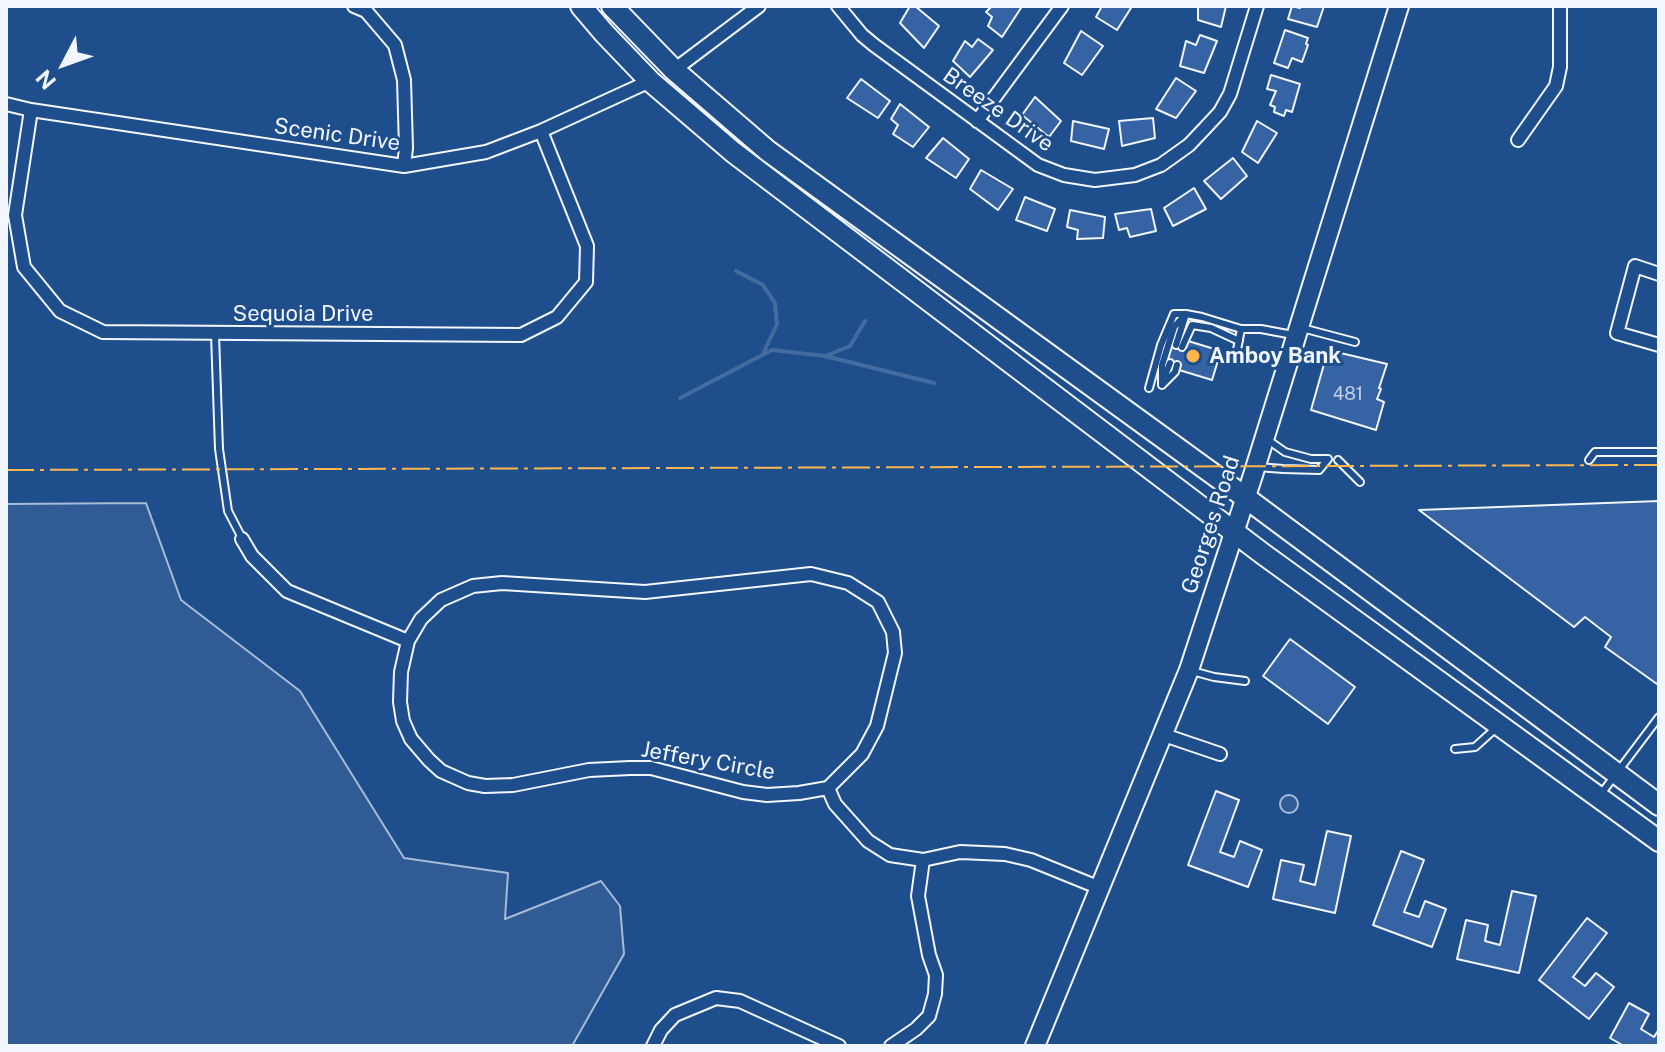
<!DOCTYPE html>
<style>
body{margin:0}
#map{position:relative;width:1665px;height:1052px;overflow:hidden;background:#1f4e8c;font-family:"Public Sans",sans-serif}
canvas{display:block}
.frame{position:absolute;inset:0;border:8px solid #f2f6ff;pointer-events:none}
.north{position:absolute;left:24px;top:24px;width:80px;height:80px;-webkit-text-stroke:6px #1f4e8c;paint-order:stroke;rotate:229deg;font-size:22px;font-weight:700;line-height:32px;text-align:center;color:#f2f6ff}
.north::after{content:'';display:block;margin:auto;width:28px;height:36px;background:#f2f6ff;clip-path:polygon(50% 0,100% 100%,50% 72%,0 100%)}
</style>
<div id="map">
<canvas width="1665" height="1052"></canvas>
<div class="frame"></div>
<div class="north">N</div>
</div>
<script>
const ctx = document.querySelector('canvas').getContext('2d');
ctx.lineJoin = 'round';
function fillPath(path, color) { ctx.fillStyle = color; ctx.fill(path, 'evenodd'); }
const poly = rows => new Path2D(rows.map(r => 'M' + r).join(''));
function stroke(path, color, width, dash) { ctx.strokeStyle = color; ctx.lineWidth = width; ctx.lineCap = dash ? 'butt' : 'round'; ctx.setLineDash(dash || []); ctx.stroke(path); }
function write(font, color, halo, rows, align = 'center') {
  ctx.font = font + ' "Public Sans",sans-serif'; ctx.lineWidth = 6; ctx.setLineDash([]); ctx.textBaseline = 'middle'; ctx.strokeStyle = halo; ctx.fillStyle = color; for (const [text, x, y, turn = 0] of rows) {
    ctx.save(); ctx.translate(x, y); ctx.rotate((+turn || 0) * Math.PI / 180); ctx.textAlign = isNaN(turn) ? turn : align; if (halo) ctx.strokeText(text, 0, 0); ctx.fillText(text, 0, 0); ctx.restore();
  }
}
const green = poly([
 [146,503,181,600,300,691,404,858,508,873,505,919,601,881,620,906,624,954,572,1046,6,1046,6,504,146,503],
 '1280 804a9 9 0 1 1 18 0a9 9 0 1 1-18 0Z'
]);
fillPath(green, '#305b95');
stroke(green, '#a8bbd7', 2);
stroke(poly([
 [736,271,763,285,775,303,777,324,763,354],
 [828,355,850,346,865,321],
 [680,398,772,350,825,356,934,383]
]), '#446ba0', 4);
const building = poly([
 [910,6,915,6,939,26,924,48,900,23,910,6],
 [992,6,1019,6,1021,8,1002,37,988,26,992,17,986,12,992,6],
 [1102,6,1127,6,1131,8,1117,30,1096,17,1102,6],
 [1198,6,1226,6,1221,27,1198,20,1198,6],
 [1292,6,1300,8,1301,6,1324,6,1317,27,1288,19,1292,6],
 [1285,30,1308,38,1306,44,1308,45,1302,62,1292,58,1288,68,1274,63,1285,30],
 [1081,31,1103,46,1082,75,1064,63,1081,31],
 [1200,35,1217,41,1204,73,1180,66,1186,41,1196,45,1200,35],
 [978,39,993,50,970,77,953,61,965,41,972,47,978,39],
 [1271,75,1300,84,1292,112,1286,110,1284,116,1274,112,1275,107,1270,105,1276,91,1267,89,1271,75],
 [1176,78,1196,91,1176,118,1156,109,1176,78],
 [861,79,890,101,878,118,847,98,861,79],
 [1035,97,1061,121,1049,137,1022,115,1035,97],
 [900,104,929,127,913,147,893,134,898,125,891,119,900,104],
 [1153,118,1155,138,1122,146,1119,121,1153,118],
 [1073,121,1109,129,1104,149,1071,141,1073,121],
 [1257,121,1277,133,1258,163,1242,152,1257,121],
 [943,138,969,159,956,178,926,158,943,138],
 [1233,158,1247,176,1221,199,1204,181,1233,158],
 [981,170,1013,189,998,210,970,189,981,170],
 [1194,188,1206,209,1173,226,1164,208,1194,188],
 [1025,197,1055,209,1047,231,1016,220,1025,197],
 [1151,209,1156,231,1130,237,1127,228,1119,230,1115,214,1151,209],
 [1070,210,1105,217,1103,238,1077,239,1078,230,1067,227,1070,210],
 [1188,341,1221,351,1212,380,1179,370,1180,366,1165,361,1171,343,1186,348,1188,341],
 [1328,350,1387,364,1379,388,1381,389,1377,399,1384,402,1376,430,1311,410,1328,350],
 [1659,501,1659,681,1657,684,1605,647,1611,637,1585,617,1574,627,1419,510,1659,501],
 [1290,639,1355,687,1328,724,1263,676,1290,639],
 [1216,791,1239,800,1220,852,1234,857,1240,841,1262,850,1248,887,1188,865,1216,791],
 [1327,831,1351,836,1335,913,1273,899,1281,860,1304,865,1300,881,1315,885,1327,831],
 [1401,851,1424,860,1404,912,1419,917,1425,901,1446,909,1432,947,1373,925,1401,851],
 [1512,891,1536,896,1519,973,1457,959,1466,920,1488,925,1485,941,1500,945,1512,891],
 [1587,918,1607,933,1573,977,1585,986,1596,973,1614,987,1589,1019,1539,980,1587,918],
 [1629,1003,1649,1014,1641,1029,1654,1037,1659,1029,1659,1046,1624,1046,1610,1038,1629,1003]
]);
fillPath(building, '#3563a3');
stroke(building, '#f2f6ff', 2);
const lane = poly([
 [1302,328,1355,342],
 [215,334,219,449,228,511,242,538],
 [1176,345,1185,317],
 [1182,347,1192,325,1211,328,1239,341],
 [1237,350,1241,329,1261,329,1293,335],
 [1164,378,1170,363],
 [1162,385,1162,365,1174,327,1186,314],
 [1162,385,1175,372,1177,365],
 [1149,388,1161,345,1174,314,1186,314,1202,317,1241,329],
 [1268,440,1285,452,1311,459,1328,459],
 [1338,460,1360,482],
 [1589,460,1595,452,1659,452],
 [1257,467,1283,469,1319,470,1328,459],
 [1192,671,1214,677,1245,681],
 [1455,749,1475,747,1496,728],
 [1601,794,1659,717]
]);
const street = poly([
 [354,6,366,11,395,45,404,80,406,148,404,166],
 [838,6,862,35,874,45,1038,165,1064,175,1095,180,1135,175,1161,165,1189,145,1206,127,1220,112,1230,94,1257,6],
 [674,70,759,6],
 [6,104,31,110,404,166,486,152,541,131,650,81],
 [31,110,15,215,24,267,60,311,103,332,521,335,557,317,586,282,587,246,541,131],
 [977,121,1062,6],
 [1518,140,1556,86,1560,67,1560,6],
 [1659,274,1635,266,1617,333,1659,345],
 [242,539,252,556,287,591,408,641],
 [811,574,848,583,878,602,893,632,895,653,877,726,862,754,828,788,799,793,767,795,743,792,651,768,630,768,589,770,513,785,485,786,468,783,441,771,429,760,411,739,403,721,400,702,401,672,408,641,421,619,441,600,473,586,502,583,645,592,811,574],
 [1164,735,1220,754],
 [828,788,835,804,868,841,890,855,923,860,960,852,1005,854,1031,860,1100,888],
 [653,1046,661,1030,675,1015,716,998,740,1001,839,1046],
 [891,1046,916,1029,929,1016,935,994,936,975,929,955,918,896,923,860]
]);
const secondary = poly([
 [1035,1046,1189,670,1253,475,1399,6]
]);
const primary = poly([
 [581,6,604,33,650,81,733,152,1263,554,1659,841],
 [612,6,674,70,768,151,1246,498,1659,805]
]);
stroke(lane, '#f2f6ff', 10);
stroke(street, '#f2f6ff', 16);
stroke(secondary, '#f2f6ff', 22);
stroke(primary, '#f2f6ff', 24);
stroke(lane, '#1f4e8c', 6);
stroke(street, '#1f4e8c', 12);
stroke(secondary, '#1f4e8c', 18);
stroke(primary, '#1f4e8c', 20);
stroke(poly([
 [6,470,1659,465]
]), '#ffb74d', 2, [28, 6, 4, 6]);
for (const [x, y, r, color] of [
 [1193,356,8,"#ffb74d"]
]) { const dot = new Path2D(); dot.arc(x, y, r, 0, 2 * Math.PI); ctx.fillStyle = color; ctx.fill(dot); stroke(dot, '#1f4e8c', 3); }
write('18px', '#c3d1e8', null, [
 ["481",1348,394]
]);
write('22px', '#f2f6ff', '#1f4e8c', [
 ["Breeze Drive",998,110,35],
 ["Scenic Drive",337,135,8],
 ["Sequoia Drive",303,314],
 ["Georges Road",1211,525,-72],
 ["Jeffery Circle",708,761,10]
]);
write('bold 22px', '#f2f6ff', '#1f4e8c', [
 ["Amboy Bank",1209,356]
], 'left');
</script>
